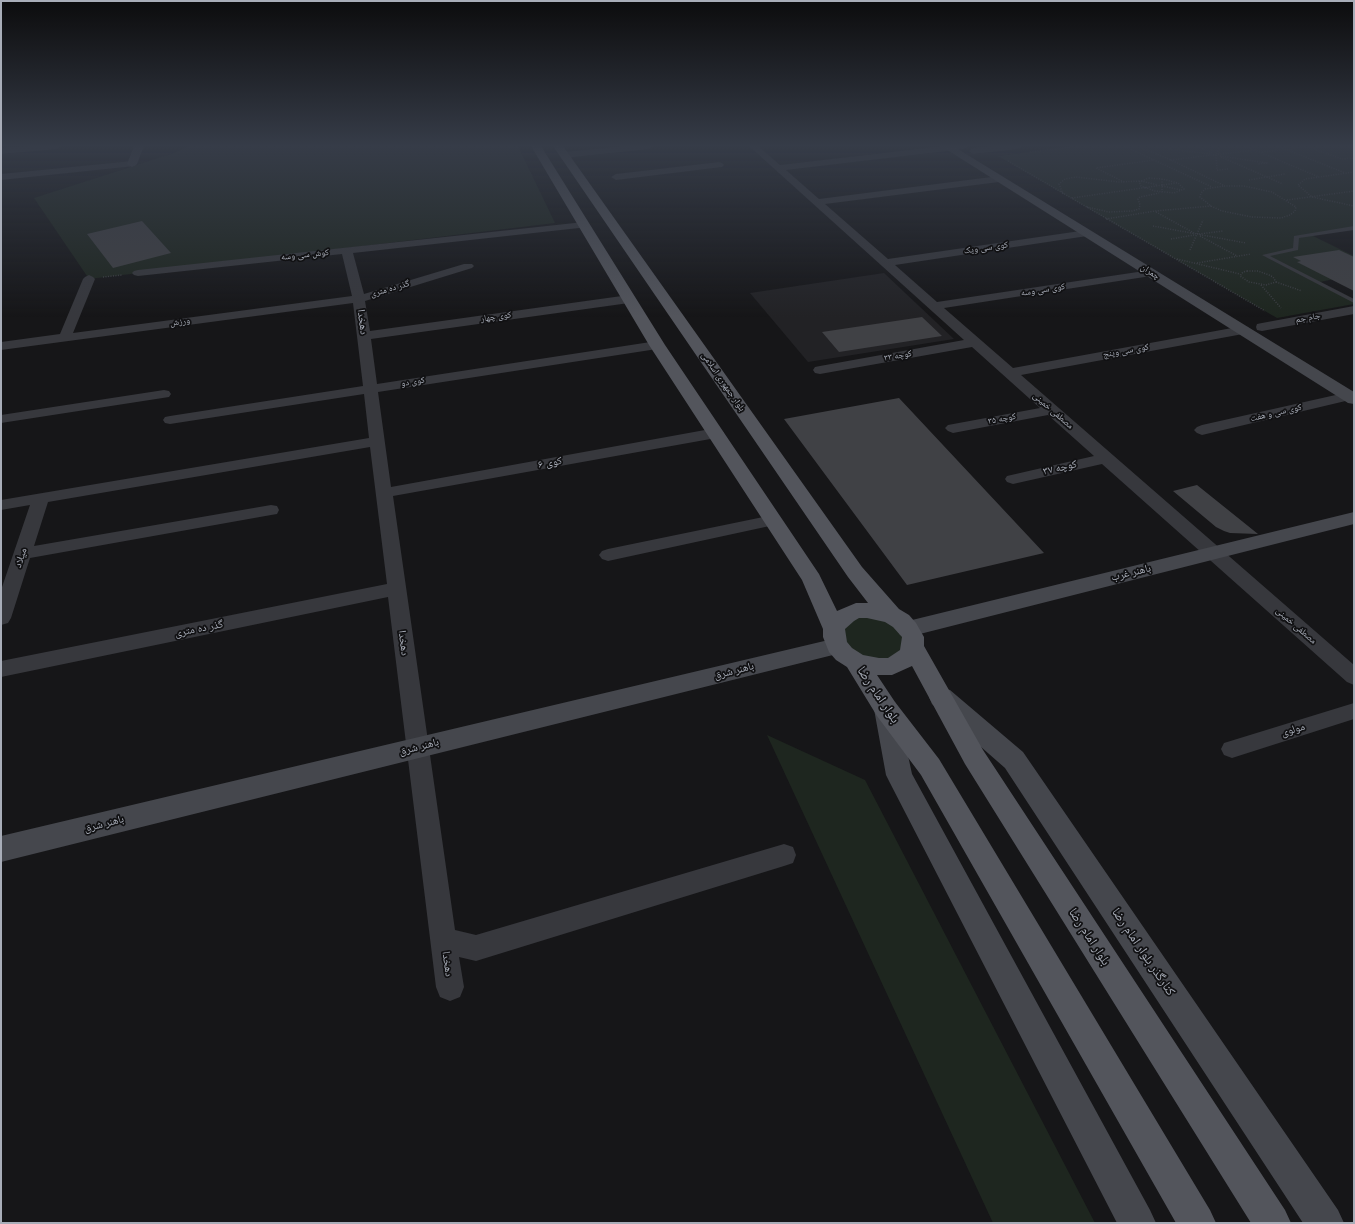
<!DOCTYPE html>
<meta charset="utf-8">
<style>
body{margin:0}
#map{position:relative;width:1355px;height:1224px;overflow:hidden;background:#161618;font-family:"DM Sans",sans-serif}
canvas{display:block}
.frame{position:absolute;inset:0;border:2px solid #a8adb8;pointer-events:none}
</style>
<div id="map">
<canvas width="1355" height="1224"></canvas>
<div class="frame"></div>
</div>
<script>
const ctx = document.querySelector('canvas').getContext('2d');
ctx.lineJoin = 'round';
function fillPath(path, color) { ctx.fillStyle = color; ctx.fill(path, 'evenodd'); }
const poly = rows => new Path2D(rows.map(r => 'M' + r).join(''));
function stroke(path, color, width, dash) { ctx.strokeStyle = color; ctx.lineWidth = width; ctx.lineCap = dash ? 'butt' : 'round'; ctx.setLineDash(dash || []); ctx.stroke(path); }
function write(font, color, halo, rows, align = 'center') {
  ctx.font = font + ' "DM Sans","Noto Naskh Arabic",sans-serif'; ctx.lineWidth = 3.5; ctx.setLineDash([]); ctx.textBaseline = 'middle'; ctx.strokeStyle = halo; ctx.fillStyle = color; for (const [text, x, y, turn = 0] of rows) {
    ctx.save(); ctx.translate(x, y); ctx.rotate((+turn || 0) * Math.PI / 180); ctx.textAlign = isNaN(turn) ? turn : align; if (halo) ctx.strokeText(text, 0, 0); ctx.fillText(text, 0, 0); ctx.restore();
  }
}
fillPath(poly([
 [884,273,954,339,808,362,750,293]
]), '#222225');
fillPath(poly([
 [190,146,518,146,555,223,89,279,34,198,174,153],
 [1077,146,1348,146,1354,148,1354,228,1311,235,1354,256,1354,275,1320,282,1354,300,1354,304,1277,318,998,156],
 [861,616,881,617,904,633,905,648,883,662,851,653,842,631,845,624],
 [767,735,865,780,1095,1223,993,1223]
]), '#1e261f');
fillPath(poly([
 [142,221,171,253,113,268,87,234],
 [1339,250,1354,257,1354,291,1297,262,1301,261,1293,257],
 [922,317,942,336,839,352,822,332],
 [899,398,1044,553,907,585,784,419],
 [1197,485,1258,534,1230,533,1224,531,1216,527,1173,491]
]), '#404145');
stroke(poly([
 [1124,146,1212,187],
 [1137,146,1171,160],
 [1195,146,1213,153],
 [1220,146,1216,155,1217,170,1228,169],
 [1245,146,1319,177],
 [1278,146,1345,173],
 [1348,146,1354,148],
 [1179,148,1168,149,1211,154],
 [1030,152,1077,146],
 [1262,152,1308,147,1342,159,1354,158],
 [1220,156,1267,163,1257,164],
 [1221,157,1283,184],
 [1008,161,1265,311],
 [1354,172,1305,179,1298,185,1312,197,1354,206],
 [1149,178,1162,179,1178,183,1184,189,1174,193,1155,191,1141,186,1139,182,1149,178],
 [1162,179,1162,193],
 [1249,180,1285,174],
 [1141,181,1158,185],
 [1124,182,1096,168,1154,160],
 [1223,185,1171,160,1255,150],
 [1162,186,1181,190],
 [1224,186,1244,186,1272,192,1296,207,1295,211,1290,215,1281,218,1252,217,1222,211,1211,206,1200,197,1201,193,1205,189,1224,186],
 [1063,194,1059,184,1065,179,1076,177,1119,182,1140,181],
 [1072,198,1177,183],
 [1287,200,1354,191],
 [1087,207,1109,212,1132,211,1139,209,1140,205,1138,199,1140,197,1159,193],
 [1156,212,1194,233],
 [1106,219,1155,211,1211,206],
 [1153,226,1246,243],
 [1199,234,1223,231],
 [1200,236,1237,256],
 [1171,239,1194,235],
 [1190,250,1203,220],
 [1177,259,1240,274],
 [1197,263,1251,254],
 [1247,271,1258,271,1269,275,1273,277,1276,282,1266,285,1249,282,1240,276,1243,272,1247,271],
 [103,277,122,275],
 [1276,282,1302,291],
 [1261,285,1281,308]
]), '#3d3f44', 1.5, [1, 1.5]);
fillPath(poly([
 [1354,226,1354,230,1299,238,1298,250,1270,256,1354,299,1354,303,1262,255,1293,248,1294,236,1354,226]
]), '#37383d');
fillPath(poly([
 [31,146,61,146,57,149,1,154,1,148,31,146],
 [627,146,653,146,649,149,564,158,559,155,564,152,627,146],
 [749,146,758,146,780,165,944,146,968,146,964,149,786,170,819,199,999,176,1002,177,1004,179,1002,181,999,182,825,204,888,259,1087,230,1092,233,1087,236,895,265,937,302,1151,270,1155,271,1157,273,1155,275,1151,276,944,308,1013,368,1243,326,1248,327,1249,330,1248,333,1243,334,1021,375,1354,665,1354,685,1347,682,1102,464,1013,484,1007,482,1005,479,1007,476,1094,456,1048,415,953,433,948,431,945,428,948,425,1040,408,972,347,820,374,815,373,813,370,815,367,820,366,964,340,749,146],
 [997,146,1022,146,1018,149,973,154,969,151,973,148,997,146],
 [132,161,135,162,137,164,135,166,1,180,1,174,132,161],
 [719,162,722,163,724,165,722,167,616,180,611,177,616,174,719,162],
 [584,222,589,225,588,227,353,253,364,294,464,264,472,264,474,266,472,268,365,301,370,331,629,295,633,296,635,299,633,302,629,303,371,339,377,384,657,341,662,342,664,345,662,348,657,349,378,392,391,487,716,428,721,430,724,433,721,436,716,438,393,496,455,930,476,935,784,844,793,847,796,855,793,863,784,866,476,961,459,957,464,987,460,997,450,1001,440,997,436,987,388,597,1,677,1,661,387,584,370,447,48,502,34,546,271,505,277,506,279,510,277,514,271,515,30,558,11,618,8,623,1,625,1,590,30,505,1,510,1,500,369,438,364,394,170,424,165,423,163,420,165,417,170,416,363,386,353,303,1,350,1,342,60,334,83,279,85,277,89,275,93,277,95,279,73,333,352,296,342,254,138,276,134,275,132,273,134,271,138,270,584,222],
 [1354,306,1354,314,1262,331,1257,330,1256,327,1257,324,1262,323,1354,306],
 [164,390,169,391,171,394,169,397,1,423,1,415,164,390],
 [1349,392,1354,393,1354,399,1202,435,1197,433,1194,430,1197,427,1202,425,1349,392],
 [773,515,779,516,782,520,779,524,608,561,602,559,599,555,602,551,608,549,773,515],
 [1354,703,1354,719,1232,758,1224,755,1221,749,1224,743,1354,703]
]), '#37383d');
fillPath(poly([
 [134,146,144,146,137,164,132,167,127,164,134,146],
 [941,146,953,146,1354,392,1354,404,1348,403,941,146],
 [1354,512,1354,524,908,637,900,635,897,629,900,623,908,621,1354,512],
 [837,638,845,640,848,646,845,652,1,862,1,836,837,638],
 [941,688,950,690,1023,752,1338,1210,1344,1223,1303,1223,1005,768,932,704,929,697,932,690,941,688],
 [886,699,895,702,898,709,912,774,1150,1210,1156,1223,1117,1223,890,783,886,775,874,709,877,702,886,699]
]), '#45474d');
fillPath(poly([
 [531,146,541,146,665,345,819,574,837,611,856,603,868,603,848,577,553,146,563,146,862,567,899,609,909,615,916,623,924,637,924,646,983,750,1285,1210,1291,1223,1251,1223,965,764,912,666,892,675,877,675,895,702,939,759,1210,1210,1216,1223,1176,1223,921,775,877,716,847,667,836,660,829,652,823,637,823,629,802,580,649,345,531,146],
 [859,618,867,618,885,622,893,627,902,637,900,650,888,658,879,658,863,655,852,648,847,642,845,629,854,621,859,618]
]), '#53555c');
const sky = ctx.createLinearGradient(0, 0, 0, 317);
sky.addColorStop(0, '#0c0c0d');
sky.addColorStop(0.46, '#363c48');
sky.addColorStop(1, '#363c4800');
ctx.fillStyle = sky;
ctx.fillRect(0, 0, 1355, 317);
write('9px', '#a8adb8', '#111113', [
 ["کوی سی ویک",986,248,-8],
 ["کوش سی وسه",305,255,-6],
 ["چمران",1150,272,32],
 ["گذر ده متری",390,289,-16],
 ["کوی سی وسه",1043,290,-9],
 ["کوی چهار",496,317,-8],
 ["جام جم",1308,318,-10],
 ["ورزش",180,322,-8],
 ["کوی سی وپنج",1126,351,-10],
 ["کوچه ۳۳",898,356,-10],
 ["کوی دو",413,382,-9],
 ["بلوار جمهوری اسلامی",723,382,55],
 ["مصطفی خمینی",1053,411,41],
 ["کوی سی و هفت",1276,413,-13],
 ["کوچه ۳۵",1002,419,-11],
 ["مصطفی خمینی",1296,626,41]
]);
write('11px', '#a8adb8', '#111113', [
 ["دهخدا",362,322,83],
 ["کوی ۶",550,463,-10],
 ["کوچه ۳۷",1060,468,-13],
 ["میلاد",21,558,-72],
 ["باهنر غرب",1131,573,-14],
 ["گذر ده متری",199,629,-11],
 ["دهخدا",403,643,83],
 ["باهنر شرق",734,671,-14],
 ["مولوی",1293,730,-17],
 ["باهنر شرق",419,747,-14],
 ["باهنر شرق",104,824,-14],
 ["دهخدا",447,964,82]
]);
write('13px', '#a8adb8', '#111113', [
 ["بلوار امام رضا",878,695,56],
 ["بلوار امام رضا",1089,937,57],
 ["کنارگذر بلوار امام رضا",1143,952,56]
]);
</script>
